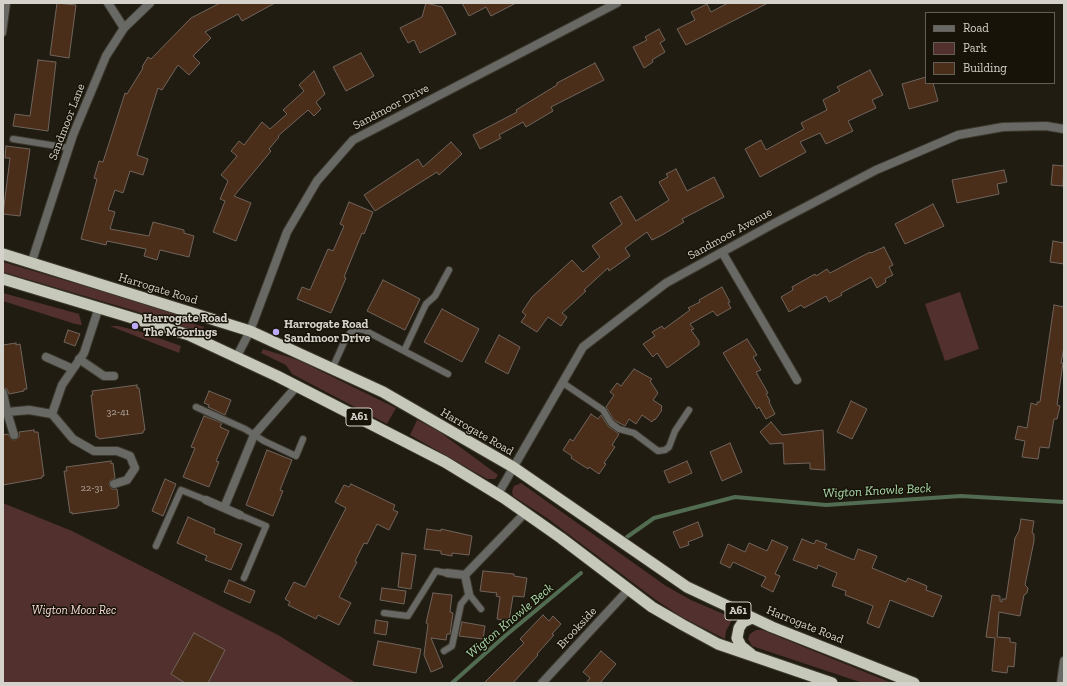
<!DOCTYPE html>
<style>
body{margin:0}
#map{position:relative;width:1067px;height:686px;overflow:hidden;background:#211c11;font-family:"Zilla Slab",serif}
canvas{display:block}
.frame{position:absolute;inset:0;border:4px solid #d5d2cb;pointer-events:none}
.legend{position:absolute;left:925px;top:12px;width:130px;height:72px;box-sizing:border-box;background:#171308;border:1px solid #635f56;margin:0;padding:5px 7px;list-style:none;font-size:12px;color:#d5d2cb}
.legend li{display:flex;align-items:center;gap:8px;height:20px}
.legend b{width:20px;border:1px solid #635f56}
</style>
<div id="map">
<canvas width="1067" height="686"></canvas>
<div class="frame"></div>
<ul class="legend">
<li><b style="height:5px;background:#686964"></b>Road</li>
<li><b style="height:11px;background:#52302d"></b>Park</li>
<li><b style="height:11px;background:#4a2e1a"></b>Building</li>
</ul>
</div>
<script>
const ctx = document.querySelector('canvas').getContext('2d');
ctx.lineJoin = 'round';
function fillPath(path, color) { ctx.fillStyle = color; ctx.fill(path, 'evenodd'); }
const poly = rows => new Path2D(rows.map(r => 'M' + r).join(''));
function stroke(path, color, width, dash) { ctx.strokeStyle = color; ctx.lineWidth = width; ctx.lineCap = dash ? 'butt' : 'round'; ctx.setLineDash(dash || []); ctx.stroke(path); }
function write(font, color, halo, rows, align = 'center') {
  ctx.font = font + ' "Zilla Slab",serif'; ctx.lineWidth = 3; ctx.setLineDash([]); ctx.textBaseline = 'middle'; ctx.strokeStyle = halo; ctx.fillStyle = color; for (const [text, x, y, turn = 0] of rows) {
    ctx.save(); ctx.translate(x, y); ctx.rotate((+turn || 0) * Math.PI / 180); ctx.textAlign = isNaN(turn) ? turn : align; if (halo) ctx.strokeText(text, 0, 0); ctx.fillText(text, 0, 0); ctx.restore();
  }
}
fillPath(poly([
 [3,262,182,315,191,323,204,327,202,333,132,310,3,272],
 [960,292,979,349,945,361,925,304],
 [3,293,79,314,82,325,75,324,3,301],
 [110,326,118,326,142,332,181,346,179,353],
 [263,349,298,360,396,408,387,424,292,374,286,365,261,353],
 [417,420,437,430,498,475,495,479,487,479,410,435],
 [521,483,666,586,691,600,733,618,726,631,725,639,680,616,656,600,547,518,513,496,512,491,514,486],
 [3,503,72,531,278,635,356,683,3,683],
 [756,630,762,630,892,683,863,683,752,646,748,639,750,634]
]), '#52302d');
stroke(poly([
 [627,537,654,518,735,497,826,505,961,496,1064,502],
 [452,683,505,636,581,573]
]), '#526c52', 4);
const building = poly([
 [57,3,76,5,69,58,50,55,57,3],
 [220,3,275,3,242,21,238,14,205,32,211,38,193,56,200,63,189,75,178,65,162,90,158,88,137,155,148,159,143,175,130,171,123,193,115,190,108,210,115,212,110,229,149,236,153,222,184,230,184,233,194,236,189,257,160,250,157,260,144,256,146,249,107,241,106,245,81,239,97,179,94,178,99,161,103,162,125,93,127,94,143,68,142,67,148,57,151,59,191,18,220,3],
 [426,3,442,7,456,34,420,53,414,40,408,43,400,28,422,17,426,3],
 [462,3,516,3,491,16,486,7,469,16,462,3],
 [728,3,768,3,686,45,677,29,695,20,691,12,707,4,711,12,728,3],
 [659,29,665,40,660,43,665,52,652,60,653,62,644,68,633,47,647,40,645,37,659,29],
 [361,53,374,76,346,91,333,67,361,53],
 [38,60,56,62,48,131,13,126,15,114,30,116,38,60],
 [595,63,604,80,551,107,553,111,526,127,523,122,499,135,501,138,480,149,473,135,517,112,516,110,557,85,557,83,595,63],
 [870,70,883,95,872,100,876,108,848,121,853,131,826,144,820,133,800,142,806,152,760,177,745,149,761,140,766,150,804,129,801,123,827,110,823,100,840,91,837,87,870,70],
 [314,71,325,94,316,102,321,109,314,116,308,110,278,136,279,137,269,149,271,151,234,196,251,203,236,241,213,232,225,201,220,199,228,181,221,175,237,156,231,151,239,141,244,145,262,122,270,129,287,114,283,110,304,91,299,85,314,71],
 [926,77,926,83,933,83,938,101,909,109,902,84,926,77],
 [451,142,462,154,439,175,437,172,375,211,364,195,418,159,423,167,451,142],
 [6,146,30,149,20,216,3,214,10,158,5,158,6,146],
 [1053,165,1064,166,1063,186,1051,185,1053,165],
 [676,169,687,191,714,177,724,197,682,219,684,222,662,235,652,240,647,232,625,248,630,256,609,271,608,268,584,290,586,291,562,313,567,317,561,326,548,317,537,332,521,322,526,315,522,312,532,297,572,260,583,272,600,257,592,246,622,224,610,203,621,196,636,221,669,200,659,182,668,177,666,174,676,169],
 [1004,170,1007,182,997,184,999,194,957,203,952,180,1004,170],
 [349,202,373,212,364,234,362,233,344,277,346,278,331,313,297,299,302,287,310,290,328,249,333,251,344,226,340,224,349,202],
 [933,204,944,226,905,244,895,224,933,204],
 [1053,241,1064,243,1064,264,1050,262,1053,241],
 [884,247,893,265,889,267,893,275,885,279,886,282,877,288,871,277,841,293,842,295,829,302,826,296,804,308,801,305,789,312,781,297,793,290,792,287,815,274,816,276,827,269,830,273,870,252,871,253,884,247],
 [383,280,420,299,405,330,367,311,383,280],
 [722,287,730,302,728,303,731,308,717,316,713,311,690,324,694,329,691,330,699,341,699,345,667,368,657,353,653,357,643,344,655,336,652,332,662,326,664,329,690,310,688,308,700,302,699,300,722,287],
 [1054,305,1064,307,1064,347,1061,363,1063,363,1057,405,1060,406,1057,419,1054,419,1049,448,1040,447,1038,459,1022,457,1025,441,1015,439,1018,426,1027,428,1031,403,1037,405,1037,402,1040,402,1054,305],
 [442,309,479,329,462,362,424,342,442,309],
 [68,330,80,334,75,346,64,342,68,330],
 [499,335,520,347,508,374,485,362,499,335],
 [747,339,757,355,753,357,761,370,756,372,768,393,766,394,770,401,769,402,775,414,766,419,759,407,757,409,723,353,747,339],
 [16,343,16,345,20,344,27,389,24,389,24,391,9,394,7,389,3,388,3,345,16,343],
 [634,369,652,379,650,381,658,393,653,400,662,406,661,409,662,410,655,420,654,419,652,422,642,415,636,424,629,419,625,426,614,420,606,407,614,395,610,392,617,383,621,386,634,369],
 [137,385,137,388,139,388,145,430,143,431,143,433,99,439,98,437,96,437,91,395,93,395,92,391,137,385],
 [209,391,231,400,225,415,208,407,209,405,204,403,209,391],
 [851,401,867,409,852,439,837,432,851,401],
 [591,414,598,419,601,415,608,426,619,434,612,445,615,447,604,463,606,464,599,474,589,467,588,469,571,458,572,456,563,450,570,439,573,441,591,414],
 [204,416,222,423,220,427,229,431,216,461,219,462,209,487,183,477,195,448,191,447,204,416],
 [771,422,782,435,823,430,825,470,810,469,810,463,784,464,783,443,770,444,760,432,771,422],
 [34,430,34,432,38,432,44,476,42,476,42,478,3,485,3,435,8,434,11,439,15,440,19,437,19,432,34,430],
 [730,443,742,472,722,481,710,452,730,443],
 [267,450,292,460,280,490,283,491,273,516,246,505,267,450],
 [111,461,111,464,113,463,115,478,110,481,109,485,112,489,117,489,119,506,117,506,117,508,94,511,72,514,72,512,70,513,64,471,67,471,66,467,111,461],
 [687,461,692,473,669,483,664,471,687,461],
 [165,479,176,484,163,516,152,511,165,479],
 [351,484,395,505,393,510,398,512,389,530,377,524,367,544,364,543,355,561,357,562,339,597,351,603,339,625,318,615,316,619,288,605,290,602,285,599,294,582,305,587,346,508,335,502,344,485,349,487,351,484],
 [188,517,215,529,214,533,242,544,231,570,205,560,207,556,177,543,188,517],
 [1021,519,1034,521,1032,533,1034,534,1034,541,1025,585,1028,588,1027,593,1024,595,1020,616,999,612,997,637,1010,638,1010,642,1016,643,1014,667,1008,666,1007,673,992,671,995,638,986,637,992,595,1000,596,1000,601,1002,602,1002,599,1006,599,1015,538,1019,531,1021,519],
 [698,522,703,536,688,542,689,545,680,548,673,532,698,522],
 [427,529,441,531,441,529,472,536,469,555,452,553,452,556,441,554,441,551,424,549,427,529],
 [802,539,814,544,816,540,827,544,825,548,854,560,858,549,877,556,872,568,906,582,908,578,927,586,926,590,942,596,933,617,890,600,879,628,867,623,873,606,845,595,846,591,832,586,837,573,818,565,817,569,793,560,802,539],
 [772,540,788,547,775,574,780,576,773,592,761,586,766,577,759,574,733,562,730,568,720,563,728,544,745,552,749,543,767,551,772,540],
 [402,553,416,555,411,589,398,587,402,553],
 [483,571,514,574,514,576,527,578,524,597,513,596,509,621,497,619,500,597,496,596,497,593,480,591,483,571],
 [229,580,255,591,250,603,224,592,229,580],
 [382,588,406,591,404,604,380,600,382,588],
 [433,593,452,595,450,612,453,613,450,634,447,634,446,640,431,638,443,667,431,672,424,655,428,624,426,623,433,593],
 [543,615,549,621,553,616,561,624,552,634,554,635,537,654,538,655,513,683,484,683,524,643,520,639,543,615],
 [376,620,388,622,386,635,374,633,376,620],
 [462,622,485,626,483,639,459,636,462,622],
 [194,633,225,650,208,683,185,683,171,674,194,633],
 [378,641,421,649,416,673,373,665,378,641],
 [601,651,616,664,600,683,586,683,590,678,583,672,601,651]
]);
fillPath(building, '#4a2e1a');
stroke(building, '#70645c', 1);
const service = poly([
 [3,33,7,3],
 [13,139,69,148],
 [404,351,426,304,435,296,449,270],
 [332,369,346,338,351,332,358,329,364,330,448,374],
 [563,383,603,410,611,423,619,429,634,433,658,451,665,450,669,447,675,431,689,410],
 [196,407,245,429,264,441,296,456,303,439],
 [240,515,266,526,244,578],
 [156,546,181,490,206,500],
 [384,613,408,616,436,571,447,573],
 [444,651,452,646,461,604,469,594,481,609]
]);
const minor = poly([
 [108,3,124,28],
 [722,252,797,380],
 [31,264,73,135,106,56,124,28,150,3],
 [99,307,84,353,62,385,52,414,73,439,94,451,117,451,130,456,135,468,127,480,114,484],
 [237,356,250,331,287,232,317,181,353,140,617,3],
 [46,357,73,369],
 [79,359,104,376,114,376],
 [3,393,7,412,29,410,52,414],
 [7,412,14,435],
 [498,494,583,347,666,283,773,224,876,170,958,135,1003,127,1046,126,1064,129],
 [206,500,240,515],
 [224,508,254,435,297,386],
 [447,573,465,575,525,513],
 [465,575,469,594],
 [542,683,629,589],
 [1061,683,1064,661]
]);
const trunk = poly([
 [3,254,250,331,383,392,513,467,687,587,772,627,914,683],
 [3,279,189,335,277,376,445,462,504,498,561,538,652,607,683,625,718,644,832,683],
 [751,654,741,646,737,638,739,628,743,622,752,618]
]);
stroke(service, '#3e392f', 8);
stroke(minor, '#3e392f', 10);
stroke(trunk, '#3e392f', 13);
stroke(service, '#686964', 6);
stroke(minor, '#686964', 8);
stroke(trunk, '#c6c8ba', 11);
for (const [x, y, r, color] of [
 [135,326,4,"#bda9f5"],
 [276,332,4,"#bda9f5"]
]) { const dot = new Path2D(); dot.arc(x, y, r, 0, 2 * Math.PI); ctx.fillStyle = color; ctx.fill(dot); stroke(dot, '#171308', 1.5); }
write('10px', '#b2a99f', null, [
 ["32-41",118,412],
 ["22-31",92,488]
]);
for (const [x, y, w] of [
 [359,417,26],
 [738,611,26]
]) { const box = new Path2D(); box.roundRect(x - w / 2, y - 9, w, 18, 3); ctx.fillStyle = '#171308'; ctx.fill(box); stroke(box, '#d5d2cb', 1); }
write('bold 11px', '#d5d2cb', null, [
 ["A61",359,417],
 ["A61",738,611]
]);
write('12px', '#d5d2cb', '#171308', [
 ["Sandmoor Drive",391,107,-28],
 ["Sandmoor Lane",67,122,-69],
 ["Sandmoor Avenue",730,234,-29],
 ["Harrogate Road",158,289,17],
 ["Harrogate Road",477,432,30],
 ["Harrogate Road",805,625,22],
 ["Brookside",577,628,-47]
]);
write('bold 12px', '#d5d2cb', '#171308', [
 ["Harrogate Road",143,319],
 ["The Moorings",143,333],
 ["Harrogate Road",284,325],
 ["Sandmoor Drive",284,339]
], 'left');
write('italic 12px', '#f7dad7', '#171308', [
 ["Wigton Moor Rec",74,611]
]);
write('italic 13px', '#adddae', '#171308', [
 ["Wigton Knowle Beck",877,491,-3],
 ["Wigton Knowle Beck",510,621,-40]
]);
</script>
